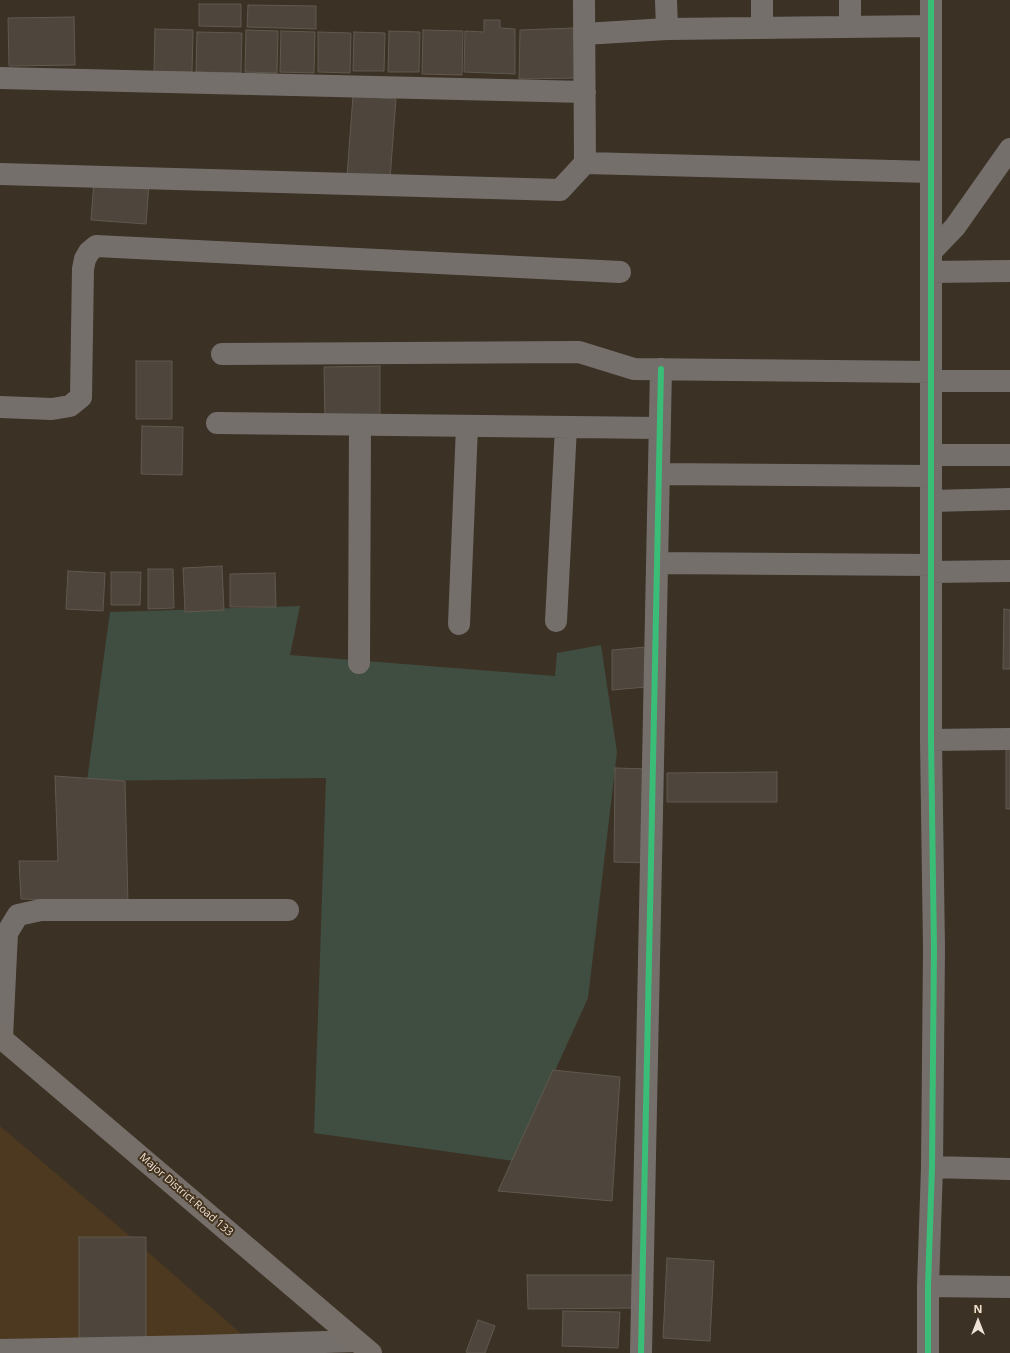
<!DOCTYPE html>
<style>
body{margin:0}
#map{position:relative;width:1010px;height:1353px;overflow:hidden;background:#3b3125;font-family:"Open Sans",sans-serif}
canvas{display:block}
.north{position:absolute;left:958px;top:1301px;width:40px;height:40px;-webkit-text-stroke:3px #43321d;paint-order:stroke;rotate:0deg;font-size:11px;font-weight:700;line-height:16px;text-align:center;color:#eee3d6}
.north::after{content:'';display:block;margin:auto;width:14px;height:18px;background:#eee3d6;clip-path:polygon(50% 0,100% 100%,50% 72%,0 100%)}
</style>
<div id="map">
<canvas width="1010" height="1353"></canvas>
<div class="north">N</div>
</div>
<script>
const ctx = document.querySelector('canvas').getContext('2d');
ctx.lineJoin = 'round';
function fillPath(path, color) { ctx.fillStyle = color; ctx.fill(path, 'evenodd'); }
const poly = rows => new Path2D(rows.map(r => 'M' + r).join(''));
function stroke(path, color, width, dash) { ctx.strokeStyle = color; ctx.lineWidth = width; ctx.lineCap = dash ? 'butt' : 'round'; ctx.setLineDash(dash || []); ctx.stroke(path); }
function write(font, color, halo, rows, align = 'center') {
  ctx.font = font + ' "Open Sans",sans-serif'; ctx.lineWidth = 4; ctx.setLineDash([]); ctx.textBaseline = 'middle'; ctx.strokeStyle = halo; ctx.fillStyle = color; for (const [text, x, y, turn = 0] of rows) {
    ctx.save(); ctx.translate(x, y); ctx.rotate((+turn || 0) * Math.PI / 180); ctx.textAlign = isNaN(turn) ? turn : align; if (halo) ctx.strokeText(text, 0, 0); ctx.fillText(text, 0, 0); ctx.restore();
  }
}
fillPath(poly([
 [0,1126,124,1231,263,1353,0,1353]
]), '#4d3920');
fillPath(poly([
 [300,606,290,655,555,676,557,653,601,645,617,752,588,998,514,1161,314,1133,326,778,87,781,110,612]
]), '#404e41');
const building = poly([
 [199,4,241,4,241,27,199,26,199,4],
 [248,5,316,6,316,29,247,27,248,5],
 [74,17,75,65,9,66,8,18,74,17],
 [484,20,500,20,500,28,515,29,515,74,464,72,465,31,484,32,484,20],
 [573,28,578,78,519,79,520,30,573,28],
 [155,29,193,30,192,72,154,72,155,29],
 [246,30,278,31,277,73,245,72,246,30],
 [423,30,463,31,462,75,422,74,423,30],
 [281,31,315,32,314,73,280,72,281,31],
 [389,31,420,32,419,72,388,72,389,31],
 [197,32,242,33,241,73,196,72,197,32],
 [318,32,351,33,350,73,318,72,318,32],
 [354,32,385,33,384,71,353,71,354,32],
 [353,96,396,99,390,179,347,176,353,96],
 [94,181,149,184,146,224,91,220,94,181],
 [136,361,172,361,172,419,136,419,136,361],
 [380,366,380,421,325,422,324,367,380,366],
 [142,426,183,427,182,475,141,474,142,426],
 [222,566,224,610,185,612,183,568,222,566],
 [148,569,173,569,174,608,148,609,148,569],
 [68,571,105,573,103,611,66,609,68,571],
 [111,572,141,572,140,605,111,605,111,572],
 [275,573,276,607,230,607,230,574,275,573],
 [1004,609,1010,610,1010,669,1003,669,1004,609],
 [646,647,646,687,612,690,612,650,646,647],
 [1006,749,1010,749,1010,809,1006,809,1006,749],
 [615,768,649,769,648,863,614,862,615,768],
 [777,772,777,802,667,802,667,773,777,772],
 [55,776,125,781,128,902,21,899,19,861,58,861,55,776],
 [553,1070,620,1077,612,1201,498,1191,553,1070],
 [79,1237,146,1237,146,1343,79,1342,79,1237],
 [667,1258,714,1261,710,1341,663,1338,667,1258],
 [527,1275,640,1275,640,1308,528,1309,527,1275],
 [563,1311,620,1312,618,1348,562,1346,563,1311],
 [478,1320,495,1326,485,1353,468,1353,466,1352,478,1320]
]);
fillPath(building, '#4e463c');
stroke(building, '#61594f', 1);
stroke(poly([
 [584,0,585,163],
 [666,0,667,29],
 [762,0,762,27],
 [850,27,850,0],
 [584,34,667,29,931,26],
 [0,78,585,92],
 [0,174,560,190,585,163,931,172],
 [931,252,955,227,1010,149],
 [931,272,1010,271],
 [222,354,579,352,634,369,931,372],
 [931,381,1010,381],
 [0,407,52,409,70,406,81,397,83,269,85,259,89,252,96,246,620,272],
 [217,423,659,428],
 [931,455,1010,455],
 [659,474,931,476],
 [931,501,1010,499],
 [657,563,931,565],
 [931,572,1010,571],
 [556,621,566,427],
 [459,624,467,426],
 [359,663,360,425],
 [931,740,1010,739],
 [2,1038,7,933,18,915,41,910,288,910],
 [932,1167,1010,1169],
 [928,1286,1010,1287],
 [0,1350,201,1346,356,1341],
 [641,1353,661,369],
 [928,1353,928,1286,932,1167,934,949,931,740,931,0]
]), '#756f6c', 22);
stroke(poly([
 [0,1037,371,1353]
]), '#766e68', 22);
stroke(poly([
 [641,1353,661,369],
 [928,1353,928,1286,932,1167,934,949,931,740,931,0]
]), '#3abd76', 6);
write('11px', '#eee3d6', '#43321d', [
 ["Major District Road 133",186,1195,41]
]);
</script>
